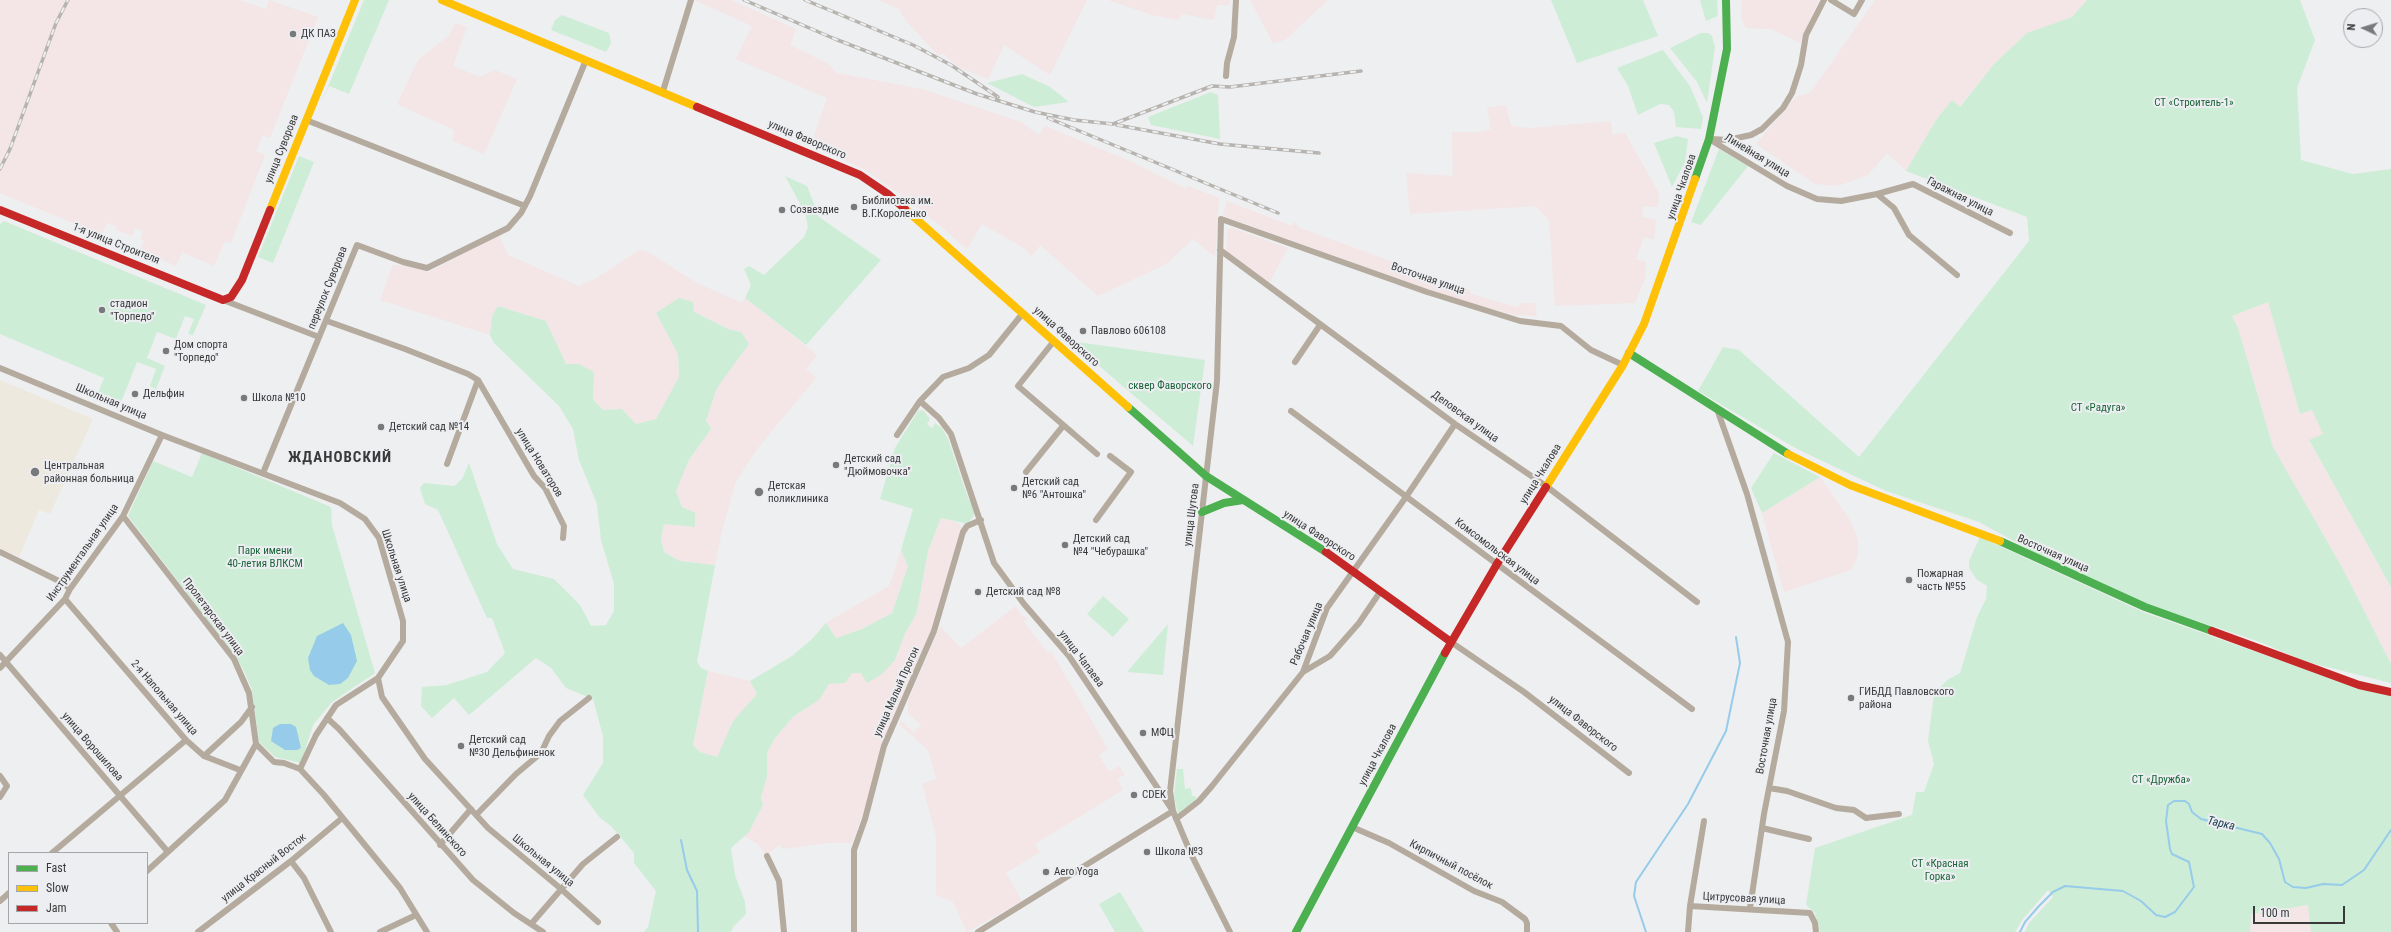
<!DOCTYPE html>
<meta charset="utf-8">
<style>
body{margin:0}
#map{position:relative;width:2391px;height:932px;overflow:hidden;background:#eeeff0;font-family:"Roboto Condensed",sans-serif}
canvas{display:block}
.legend{position:absolute;left:8px;top:852px;width:140px;height:72px;box-sizing:border-box;background:#edeef1;border:1px solid #a5a6a8;margin:0;padding:5px 7px;list-style:none;font-size:12px;color:#39393a}
.legend li{display:flex;align-items:center;gap:8px;height:20px}
.legend b{width:20px;border:1px solid #a5a6a8}
.north{position:absolute;left:2343px;top:8px;width:40px;height:40px;box-sizing:border-box;background:#edeef1;border:1px solid #a5a6a8;border-radius:50%;rotate:274deg;font-size:11px;font-weight:700;line-height:16px;text-align:center;color:#39393a}
.north::after{content:'';display:block;margin:auto;width:14px;height:18px;background:#78797a;clip-path:polygon(50% 0,100% 100%,50% 72%,0 100%)}
.scale{position:absolute;left:2253px;top:906px;width:92px;height:18px;box-sizing:border-box;border:2px solid #39393a;border-top:0;padding-left:5px;font-size:12px;line-height:14px;white-space:nowrap;color:#39393a;-webkit-text-stroke:3px #edeef1;paint-order:stroke}
</style>
<div id="map">
<canvas width="2391" height="932"></canvas>
<ul class="legend">
<li><b style="height:5px;background:#4caf50"></b>Fast</li>
<li><b style="height:5px;background:#ffc107"></b>Slow</li>
<li><b style="height:5px;background:#c62828"></b>Jam</li>
</ul>
<div class="north">N</div>
<div class="scale">100 m</div>
</div>
<script>
const ctx = document.querySelector('canvas').getContext('2d');
ctx.lineJoin = 'round';
function fillPath(path, color) { ctx.fillStyle = color; ctx.fill(path, 'evenodd'); }
const poly = rows => new Path2D(rows.map(r => 'M' + r).join(''));
function stroke(path, color, width, dash) { ctx.strokeStyle = color; ctx.lineWidth = width; ctx.lineCap = dash ? 'butt' : 'round'; ctx.setLineDash(dash || []); ctx.stroke(path); }
function write(font, color, halo, rows, align = 'center') {
  ctx.font = font + ' "Roboto Condensed",sans-serif'; ctx.lineWidth = 4; ctx.setLineDash([]); ctx.textBaseline = 'middle'; ctx.strokeStyle = halo; ctx.fillStyle = color; for (const [text, x, y, turn = 0] of rows) {
    ctx.save(); ctx.translate(x, y); ctx.rotate((+turn || 0) * Math.PI / 180); ctx.textAlign = isNaN(turn) ? turn : align; if (halo) ctx.strokeText(text, 0, 0); ctx.fillText(text, 0, 0); ctx.restore();
  }
}
fillPath(poly([
 [0,0,240,0,266,9,269,0,318,17,270,138,263,135,256,151,265,155,231,243,225,241,214,266,182,252,176,266,140,250,144,241,140,239,143,231,135,228,132,236,116,230,117,227,107,223,102,235,0,193],
 [694,0,731,0,796,29,790,45,827,63,837,73,922,89,1021,122,1039,135,1045,126,1132,162,1186,189,1188,186,1219,198,1215,257,1193,239,1166,264,1098,296,1040,245,1032,256,1022,247,982,224,967,249,913,203,864,169,811,145,827,98,736,59,752,26],
 [879,0,1087,0,1050,75,1004,45,988,79,958,67,943,53,939,56,904,19,899,9],
 [1108,0,1230,0,1229,5,1217,5,1214,20,1182,14,1178,20,1152,15],
 [1250,0,1328,0,1285,40,1273,43],
 [1742,0,1819,0,1800,43,1771,29,1746,28,1741,18],
 [1875,0,2087,0,2072,17,2027,33,1994,64,1959,107,1952,100,1936,120,1906,171,1887,153,1868,175,1838,186,1815,184,1756,144,1796,97,1811,92],
 [456,23,467,27,453,66,480,77,495,70,517,79,484,154,453,141,454,130,397,104,418,60,448,36],
 [1506,105,1511,126,1530,128,1611,121,1612,135,1625,133,1659,193,1658,207,1643,206,1642,217,1656,220,1654,240,1644,237,1636,259,1646,262,1645,279,1635,303,1555,306,1549,220,1536,206,1410,214,1406,173,1453,176,1452,132,1480,132,1491,129,1487,108],
 [1227,201,1292,226,1294,222,1300,228,1470,290,1471,294,1517,307,1522,303,1535,303,1537,316,1515,315,1464,302,1223,216],
 [1232,228,1288,248,1269,283,1226,252,1228,229],
 [499,235,508,255,579,286,595,279,639,250,648,252,697,283,742,303,745,298,817,355,806,369,816,378,757,449,736,481,722,531,715,565,680,561,664,552,661,539,664,524,695,527,682,507,676,491,689,460,711,429,706,420,717,388,749,344,741,332,728,329,694,312,693,302,656,313,678,354,679,377,656,419,636,424,622,409,603,410,593,398,594,372,579,364,566,364,546,321,498,306,492,316,490,335,380,300,393,265,409,266,429,272],
 [2268,302,2300,414,2312,410,2324,434,2309,441,2391,587,2391,664,2343,569,2273,447,2238,328,2232,316],
 [1820,477,1850,520,1858,540,1858,556,1851,570,1784,592,1762,513],
 [941,518,958,523,963,529,933,630,903,699,852,843,828,843,783,849,779,845,766,856,758,844,744,836,749,832,763,805,761,797,767,777,767,753,775,738,794,716,819,700,829,684,844,683,852,673,861,673,867,682,881,675,895,660,904,636,917,612,928,551],
 [901,550,908,566,892,613,862,629,835,638,826,623,889,586],
 [1016,606,1022,616,1027,618,1024,622,1048,653,1051,651,1108,749,1099,755,1109,772,1119,766,1125,775,1117,779,1123,790,1035,844,1040,852,1006,873,1022,901,967,932,953,902,936,895,936,836,922,784,936,779,928,750,899,724,901,721,914,733,921,725,908,713,908,701,940,626,961,648],
 [708,671,750,681,757,694,733,721,717,757,700,752,693,745],
 [2308,905,2311,932,2250,932,2250,914]
]), '#f4e5e6');
fillPath(poly([
 [0,380,93,419,50,514,39,510,19,557,0,548]
]), '#ede9de');
fillPath(poly([
 [364,0,389,0,349,94,329,86,320,106],
 [1551,0,1643,0,1658,36,1577,63],
 [1700,0,1717,0,1718,16,1706,21],
 [2087,0,2300,0,2315,40,2297,88,2301,160,2353,174,2391,169,2391,587,2309,440,2323,434,2312,410,2300,414,2268,302,2232,316,2238,328,2273,447,2343,569,2391,664,2391,683,2307,662,2260,642,2146,604,2032,551,1979,522,1886,491,1797,449,1698,391,1723,347,1739,350,1859,457,2029,241,2027,217,1906,171,1936,120,1952,100,1960,107,1994,64,2027,33,2072,17],
 [562,15,609,33,611,43,606,52,551,30,555,20],
 [1701,33,1708,33,1712,36,1715,47,1707,103,1697,82,1670,48],
 [1663,50,1690,86,1703,117,1701,129,1676,127,1674,112,1669,105,1660,104,1638,115,1628,86,1617,68],
 [1022,74,1050,87,1069,102,1034,107,987,83],
 [1211,92,1218,95,1220,139,1151,125,1148,117],
 [1677,136,1688,139,1685,162,1672,187,1654,143],
 [1719,149,1748,166,1701,225,1691,222],
 [299,156,314,162,273,263,258,257],
 [785,176,807,186,819,217,881,260,806,345,745,298,751,285,744,269,749,266,764,275,804,237,808,227,805,213],
 [4,221,206,305,193,335,188,334,194,319,185,316,176,339,157,332,147,358,165,366,156,389,150,386,156,369,137,362,118,410,95,400,104,378,0,334,0,224],
 [679,298,693,302,694,312,728,329,741,332,749,344,717,388,706,420,711,429,689,460,676,491,682,507,695,513,695,527,664,524,661,539,664,552,680,561,715,565,697,662,701,668,708,671,693,745,700,752,717,757,733,721,757,694,750,681,792,656,812,639,826,623,836,638,862,629,892,613,908,566,901,550,913,509,880,499,895,448,918,411,923,410,930,419,927,424,932,428,935,423,942,428,948,439,968,498,976,512,968,524,941,518,928,551,917,612,904,636,895,660,881,675,867,683,861,673,852,673,845,683,829,684,819,700,794,716,775,738,767,753,767,777,761,797,763,805,749,832,731,848,735,875,745,902,746,914,733,927,731,932,644,932,648,927,656,891,634,863,634,853,611,826,600,818,583,795,603,763,603,736,593,699,566,688,551,668,536,658,469,715,454,698,432,718,421,706,422,687,447,685,487,672,505,653,492,618,487,618,438,510,425,504,420,488,424,483,454,486,462,479,469,463,497,544,513,569,554,579,580,605,591,626,606,625,614,611,614,584,601,540,597,504,579,460,573,429,559,406,494,343,490,335,492,316,498,306,546,321,566,364,579,364,594,372,593,399,603,410,622,409,636,424,656,419,679,377,678,354,656,313],
 [1070,341,1205,360,1193,446],
 [202,453,331,507,332,525,375,673,332,702,313,725,301,763,275,757,259,742,252,690,244,671,236,657,128,516,153,461,192,477],
 [1774,453,1820,477,1762,513,1751,488],
 [1980,537,2143,612,2358,688,2391,695,2391,932,2311,932,2308,905,2251,914,2250,932,2025,932,2029,923,2053,897,2048,890,2023,919,2015,932,1820,932,1815,913,1806,905,1815,848,1912,815,1916,792,1924,792,1934,764,1928,741,1934,694,1947,680,1960,673,1977,617,1986,599,1987,586,1977,580,1969,568,1969,561],
 [1103,596,1129,619,1113,637,1087,614],
 [1168,624,1163,675,1127,672],
 [1177,769,1183,769,1185,789,1191,788,1192,796,1195,796,1197,799,1178,814,1174,796],
 [1120,892,1144,932,1115,932,1099,904]
]), '#ceedd7');
fillPath(poly([
 [343,623,351,635,357,661,348,678,340,684,329,685,314,676,310,670,308,658,317,636],
 [280,724,291,724,296,727,301,748,297,750,285,750,271,741,273,728]
]), '#97cbea');
stroke(poly([
 [681,840,687,870,697,891,698,932],
 [1646,932,1634,896,1636,882,1688,804,1726,731,1740,663,1736,637],
 [2020,932,2025,922,2039,906,2053,892,2065,886,2123,891,2141,901,2156,915,2165,917,2175,912,2194,887,2189,862,2172,854,2170,849,2166,821,2168,805,2174,801,2185,801,2189,804,2192,812,2201,819,2262,834,2270,843,2279,859,2285,882,2293,887,2306,888,2323,884,2342,885,2364,870,2391,830]
]), '#97cbea', 2);
stroke(poly([
 [1831,0,1854,14,1862,0],
 [1226,76,1227,63,1234,37,1236,0],
 [663,91,691,0],
 [306,120,525,206],
 [1709,139,1787,186,1817,199,1841,201,1877,194,1894,208,1909,235,1957,275],
 [1711,139,1728,140,1751,135,1762,129,1783,108,1792,93,1801,65,1806,35,1824,0],
 [1877,194,1913,184,2010,233],
 [1220,250,1455,424,1546,486,1697,602],
 [223,300,319,337],
 [327,321,405,349,468,374,478,380,534,476,545,488,564,526,563,538],
 [1054,341,1018,386,1097,454],
 [1295,362,1320,325],
 [0,368,162,435,340,503,365,519,379,538,403,621,403,641,378,678,382,697,425,759,488,828,560,888,598,922],
 [920,401,939,418,951,434,994,563,1024,604,1069,656,1173,811,1191,854,1230,932],
 [1717,409,1747,494,1788,642,1784,711,1764,814,1750,908],
 [1291,411,1692,709],
 [897,435,920,401,943,377,969,368,989,355,1023,313],
 [447,464,478,380],
 [1026,472,1063,426],
 [263,473,357,245,403,262,427,268,508,228,521,213,530,196,586,60],
 [123,516,234,659,249,693,256,744],
 [1096,520,1131,472,1110,456],
 [0,552,63,583,70,589],
 [65,599,186,740,204,756,241,722,252,707],
 [1451,642,1524,692,1629,773],
 [0,655,168,852],
 [0,668,65,599,70,589,123,516,162,435],
 [1303,672,1330,656,1359,623,1380,592],
 [327,718,339,729,473,880,514,913,543,932],
 [256,744,274,762,284,763,300,769,324,795,400,888,427,932],
 [204,756,240,770],
 [300,769,316,735,336,705,378,678],
 [0,776,7,786,0,797],
 [1769,788,1787,791,1836,808,1854,810,1866,818,1899,814],
 [1173,811,1170,791,1217,381,1221,219,1427,292,1520,321,1561,326,1591,350,1623,365],
 [477,814,516,774,541,753,549,736,560,721,589,698],
 [1176,819,1199,801,1212,786,1303,672,1327,608,1406,497,1455,424],
 [1704,821,1690,906,1810,913,1815,923,1816,932],
 [1352,827,1389,843,1474,891,1502,902,1525,919,1527,923,1527,932],
 [1762,828,1809,839],
 [440,845,471,809],
 [52,853,186,740],
 [767,856,779,881,784,932],
 [291,861,304,878,331,932],
 [147,871,225,800,256,744],
 [0,901,9,893],
 [111,923,117,932],
 [532,923,583,864,617,837],
 [198,932,291,861,341,819],
 [380,932,416,915],
 [854,932,854,850,865,819,884,746,934,631,963,532,967,526,981,520],
 [978,932,1173,811],
 [1688,932,1690,906]
]), '#b5aa9e', 6);
stroke(poly([
 [1695,179,1709,139,1727,49,1726,0],
 [1629,353,1788,454],
 [1128,407,1206,476,1326,552],
 [1202,512,1224,503,1243,500],
 [2000,541,2145,607,2212,631],
 [1296,932,1445,653]
]), '#4caf50', 8);
stroke(poly([
 [442,0,697,107],
 [905,209,1128,407],
 [270,210,355,0],
 [1788,454,1850,485,2000,541],
 [1546,487,1623,365,1644,324,1695,179]
]), '#ffc107', 8);
stroke(poly([
 [697,107,860,175,888,194,905,209],
 [0,210,223,300,231,297,242,280,270,210],
 [1326,552,1451,642],
 [2212,631,2359,685,2391,692],
 [1445,653,1497,564,1546,487]
]), '#c62828', 8);
const rail = poly([
 [744,0,835,39,977,94,1035,112,1074,120,1113,124,1212,86,1230,87,1361,71],
 [805,0,913,45,951,65,998,97],
 [1048,118,1278,213],
 [1117,125,1220,144,1319,153],
 [0,169,10,149,56,23,68,0]
]);
stroke(rail, '#b7b4af', 3.5);
stroke(rail, '#edeef1', 2, [6]);
for (const [x, y, r, color] of [
 [293,34,4,"#78797a"],
 [854,207,4,"#78797a"],
 [782,210,4,"#78797a"],
 [102,310,4,"#78797a"],
 [1083,331,4,"#78797a"],
 [166,351,4,"#78797a"],
 [135,394,4,"#78797a"],
 [244,398,4,"#78797a"],
 [381,427,4,"#78797a"],
 [836,465,4,"#78797a"],
 [35,472,5,"#78797a"],
 [1014,488,4,"#78797a"],
 [759,492,5,"#78797a"],
 [1065,545,4,"#78797a"],
 [1909,580,4,"#78797a"],
 [978,592,4,"#78797a"],
 [1851,698,4,"#78797a"],
 [1143,733,4,"#78797a"],
 [461,746,4,"#78797a"],
 [1134,795,4,"#78797a"],
 [1147,852,4,"#78797a"],
 [1046,872,4,"#78797a"]
]) { const dot = new Path2D(); dot.arc(x, y, r, 0, 2 * Math.PI); ctx.fillStyle = color; ctx.fill(dot); stroke(dot, '#edeef1', 1.5); }
write('11px', '#39393a', '#edeef1', [
 ["ДК ПАЗ",301,34],
 ["Библиотека им.",862,201],
 ["В.Г.Короленко",862,214],
 ["Созвездие",790,210],
 ["стадион",110,304],
 ["\"Торпедо\"",110,317],
 ["Павлово 606108",1091,331],
 ["Дом спорта",174,345],
 ["\"Торпедо\"",174,358],
 ["Дельфин",143,394],
 ["Школа №10",252,398],
 ["Детский сад №14",389,427],
 ["Детский сад",844,459],
 ["\"Дюймовочка\"",844,472],
 ["Центральная",44,466],
 ["районная больница",44,479],
 ["Детский сад",1022,482],
 ["№6 \"Антошка\"",1022,495],
 ["Детская",768,486],
 ["поликлиника",768,499],
 ["Детский сад",1073,539],
 ["№4 \"Чебурашка\"",1073,552],
 ["Пожарная",1917,574],
 ["часть №55",1917,587],
 ["Детский сад №8",986,592],
 ["ГИБДД Павловского",1859,692],
 ["района",1859,705],
 ["МФЦ",1151,733],
 ["Детский сад",469,740],
 ["№30 Дельфиненок",469,753],
 ["CDEK",1142,795],
 ["Школа №3",1155,852],
 ["Aero Yoga",1054,872]
], 'left');
write('11px', '#196438', '#edeef1', [
 ["СТ «Строитель-1»",2194,103],
 ["сквер Фаворского",1170,386],
 ["СТ «Радуга»",2098,408],
 ["Парк имени",265,551],
 ["40-летия ВЛКСМ",265,564],
 ["СТ «Дружба»",2161,780],
 ["СТ «Красная",1940,864],
 ["Горка»",1940,877]
]);
write('11px', '#39393a', '#edeef1', [
 ["улица Фаворского",807,140,23],
 ["улица Суворова",282,149,-68],
 ["Линейная улица",1757,156,31],
 ["улица Чкалова",1682,187,-71],
 ["Гаражная улица",1960,197,27],
 ["1-я улица Строителя",116,244,22],
 ["Восточная улица",1428,279,19],
 ["переулок Суворова",328,288,-68],
 ["улица Фаворского",1066,337,42],
 ["Школьная улица",111,402,23],
 ["Деповская улица",1465,417,36],
 ["улица Новаторов",539,463,58],
 ["улица Чкалова",1541,474,-58],
 ["улица Шутова",1192,515,-83],
 ["улица Фаворского",1319,536,33],
 ["Комсомольская улица",1497,552,37],
 ["Инструментальная улица",83,553,-55],
 ["Восточная улица",2053,554,24],
 ["Школьная улица",396,566,72],
 ["Пролетарская улица",213,617,53],
 ["Рабочая улица",1307,634,-67],
 ["улица Чапаева",1081,659,53],
 ["улица Малый Прогон",897,692,-66],
 ["2-я Напольная улица",164,698,49],
 ["улица Фаворского",1583,724,38],
 ["Восточная улица",1767,736,-80],
 ["улица Ворошилова",92,747,49],
 ["улица Чкалова",1378,755,-62],
 ["улица Белинского",437,825,48],
 ["Школьная улица",543,861,39],
 ["Кирпичный посёлок",1451,865,28],
 ["улица Красный Восток",264,868,-38],
 ["Цитрусовая улица",1744,899,3]
]);
write('italic 12px', '#153649', '#edeef1', [
 ["Тарка",2221,824,13]
]);
ctx.letterSpacing = '1px';
write('bold 15px', '#39393a', '#edeef1', [
 ["ЖДАНОВСКИЙ",340,458]
]);
ctx.letterSpacing = '0px';
</script>
